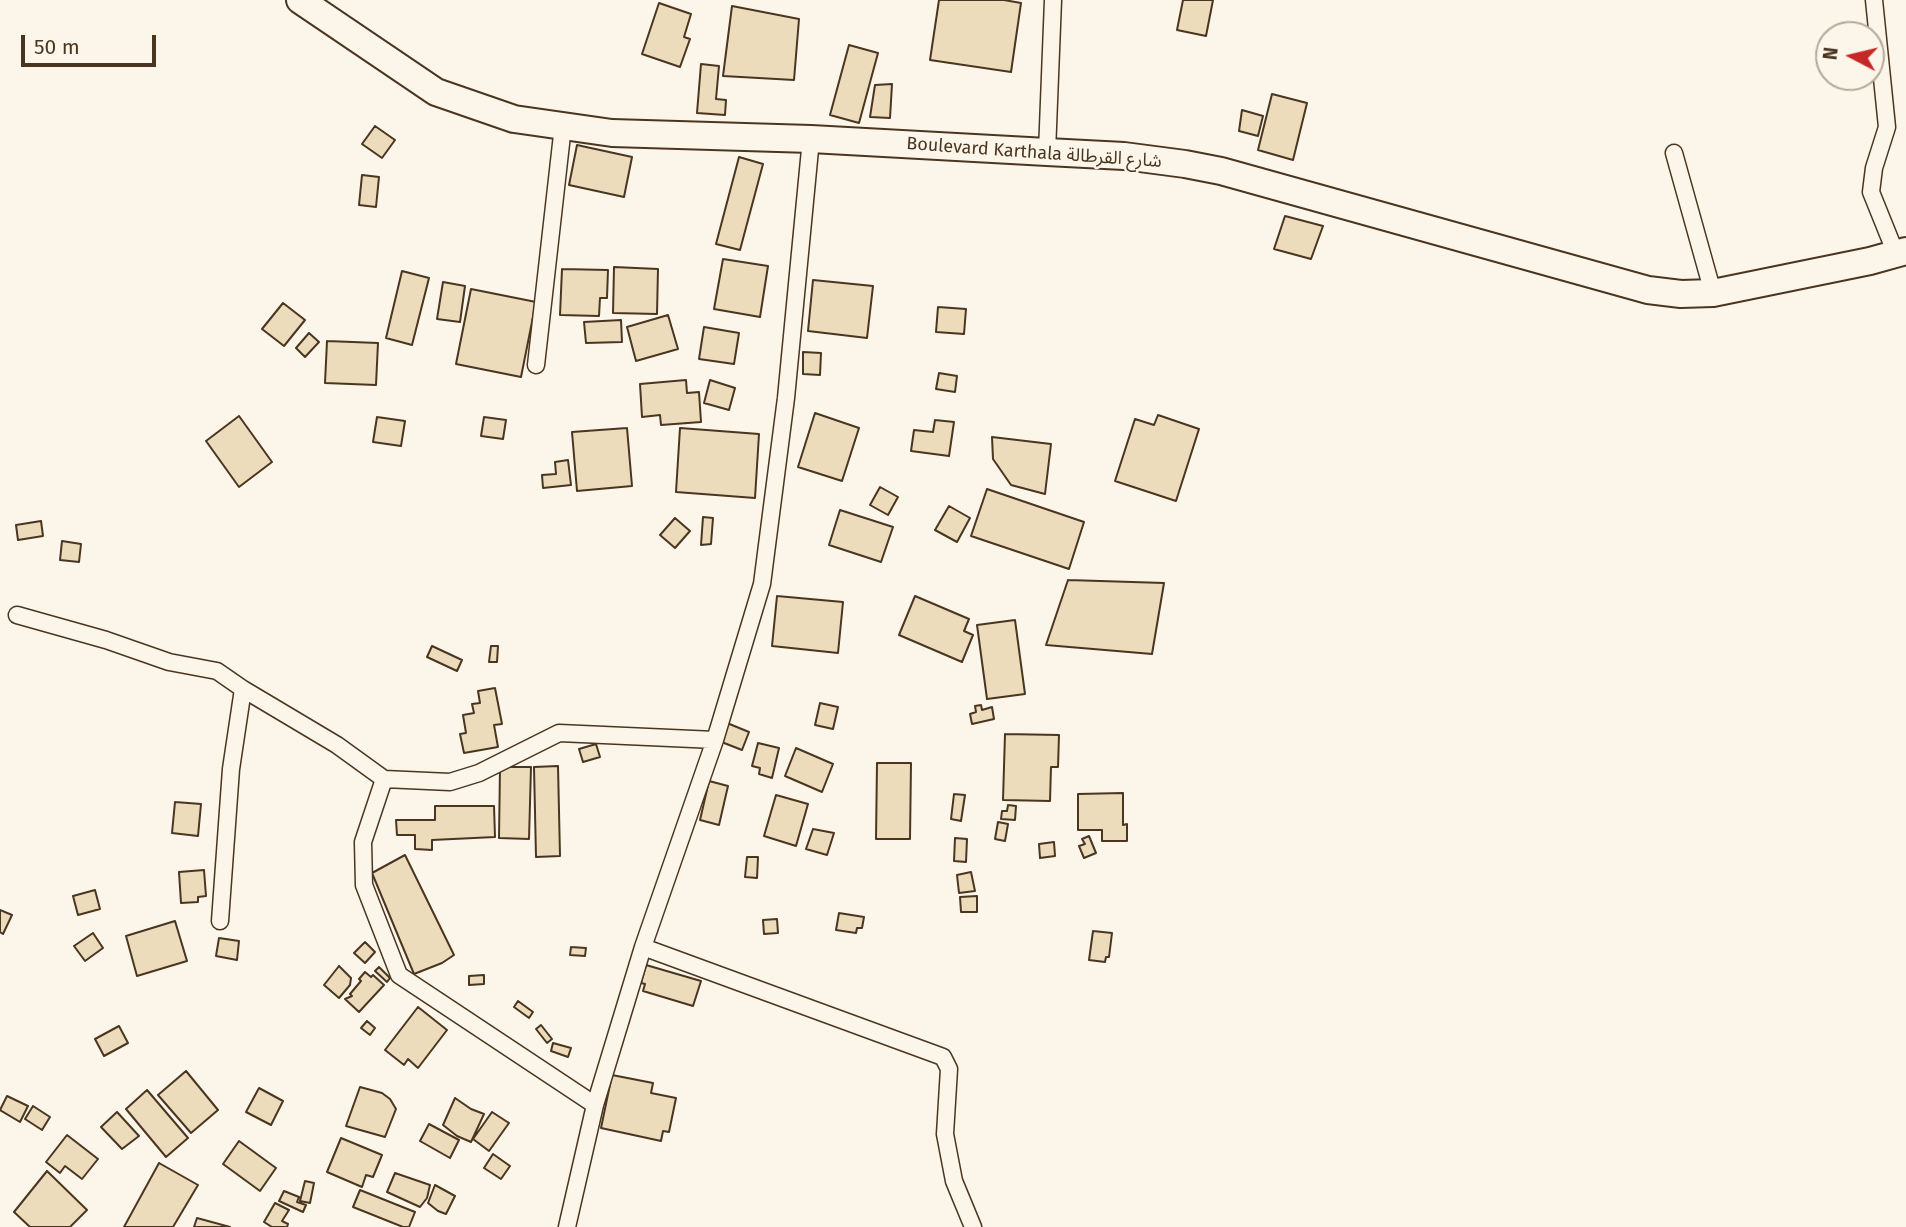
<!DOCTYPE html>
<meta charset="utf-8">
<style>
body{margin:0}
#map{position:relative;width:1906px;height:1227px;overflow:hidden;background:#fbf6e9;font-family:"Fira Sans",sans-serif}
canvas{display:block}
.north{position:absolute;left:1815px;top:21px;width:70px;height:70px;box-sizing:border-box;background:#fbf6e9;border:2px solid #b4a999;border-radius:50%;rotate:277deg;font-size:19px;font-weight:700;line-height:28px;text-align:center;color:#4a3520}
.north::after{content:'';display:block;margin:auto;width:24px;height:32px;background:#c62828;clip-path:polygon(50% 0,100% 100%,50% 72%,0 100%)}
.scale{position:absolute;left:21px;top:35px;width:135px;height:32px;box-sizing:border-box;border:4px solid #4a3520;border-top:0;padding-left:9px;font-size:21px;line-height:24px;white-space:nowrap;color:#4a3520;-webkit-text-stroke:5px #fbf6e9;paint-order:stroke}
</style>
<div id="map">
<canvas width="1906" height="1227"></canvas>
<div class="north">N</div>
<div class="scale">50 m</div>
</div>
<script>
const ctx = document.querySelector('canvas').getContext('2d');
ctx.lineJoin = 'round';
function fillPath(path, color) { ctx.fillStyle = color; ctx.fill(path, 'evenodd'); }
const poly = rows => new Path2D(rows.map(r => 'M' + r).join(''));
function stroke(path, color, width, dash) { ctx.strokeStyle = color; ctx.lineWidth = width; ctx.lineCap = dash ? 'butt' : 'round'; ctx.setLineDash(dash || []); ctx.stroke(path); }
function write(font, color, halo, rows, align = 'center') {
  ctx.font = font + ' "Fira Sans","Noto Sans Arabic",sans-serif'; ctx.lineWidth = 5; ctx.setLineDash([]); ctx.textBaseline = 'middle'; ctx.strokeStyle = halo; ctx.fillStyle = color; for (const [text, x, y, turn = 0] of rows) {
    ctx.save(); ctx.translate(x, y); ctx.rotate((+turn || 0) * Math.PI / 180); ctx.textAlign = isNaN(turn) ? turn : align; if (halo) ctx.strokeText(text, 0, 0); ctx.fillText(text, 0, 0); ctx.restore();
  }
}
const building = poly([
 [939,0,1004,0,1021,3,1011,72,930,60,939,0],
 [1183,0,1213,0,1206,36,1177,30,1183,0],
 [659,3,691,14,684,37,690,39,680,67,642,54,659,3],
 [732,6,799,19,794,80,723,76,732,6],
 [849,45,878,53,859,123,830,115,849,45],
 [701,64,719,66,716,99,726,100,725,115,697,113,701,64],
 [892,84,890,118,870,117,875,85,892,84],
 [1272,94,1307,103,1293,160,1258,150,1272,94],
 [1242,110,1263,116,1258,136,1239,131,1242,110],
 [375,126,395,140,382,158,362,144,375,126],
 [577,145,632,157,624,197,569,185,577,145],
 [739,157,763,164,740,250,716,244,739,157],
 [362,175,379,177,376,207,359,205,362,175],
 [1285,216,1323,226,1311,259,1274,249,1285,216],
 [723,259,768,266,760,317,714,309,723,259],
 [614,267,658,269,657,314,613,313,614,267],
 [562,269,608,270,607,298,600,298,599,316,560,315,562,269],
 [402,271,429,278,412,345,386,338,402,271],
 [813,280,873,286,867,338,808,331,813,280],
 [443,282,465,286,460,322,437,319,443,282],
 [471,289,536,302,521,377,456,364,471,289],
 [283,303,305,320,284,346,262,329,283,303],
 [938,307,966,309,964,334,936,332,938,307],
 [668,315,678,349,636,361,627,327,668,315],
 [621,320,622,342,586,343,584,322,621,320],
 [704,327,739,333,734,364,699,359,704,327],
 [309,333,319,342,305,357,296,348,309,333],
 [327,341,378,343,376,385,325,383,327,341],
 [803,352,821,353,820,375,803,374,803,352],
 [939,373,957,376,955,392,936,389,939,373],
 [686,380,687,393,699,392,701,422,661,425,660,415,642,417,640,384,686,380],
 [710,380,735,388,729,410,704,403,710,380],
 [815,413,859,428,842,481,798,467,815,413],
 [1158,415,1199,429,1176,501,1115,481,1135,419,1154,425,1158,415],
 [239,416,272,462,239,487,206,441,239,416],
 [377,417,405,421,401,446,373,442,377,417],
 [484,417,506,420,503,439,481,436,484,417],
 [935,420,954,422,949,456,911,451,914,430,933,432,935,420],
 [627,428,632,486,577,491,572,432,627,428],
 [680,428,759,434,755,498,676,492,680,428],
 [992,437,1051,444,1045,494,1011,485,993,459,992,437],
 [568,460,571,485,543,488,542,475,556,474,555,462,568,460],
 [880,487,898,497,888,515,870,505,880,487],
 [987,489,1084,522,1069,569,971,536,987,489],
 [949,506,970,518,957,542,935,530,949,506],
 [840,510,893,527,881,562,829,545,840,510],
 [703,517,713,518,711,544,701,545,703,517],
 [675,518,690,531,675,548,660,535,675,518],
 [41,521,43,536,18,540,16,525,41,521],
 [62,541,81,544,79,562,60,560,62,541],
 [1068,580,1164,583,1152,654,1046,645,1068,580],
 [777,596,843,602,838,653,772,646,777,596],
 [915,596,969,619,964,631,973,635,962,662,899,635,915,596],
 [1015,620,1025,694,987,699,977,625,1015,620],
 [432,646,462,660,457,671,427,657,432,646],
 [491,646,498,646,497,662,489,662,491,646],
 [495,688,502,724,494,725,498,747,464,753,460,734,466,733,463,715,474,713,472,704,480,703,478,691,495,688],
 [820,703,838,707,833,729,815,725,820,703],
 [981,705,982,710,992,707,994,719,972,724,970,714,976,712,975,706,981,705],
 [727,723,749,732,742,750,719,741,727,723],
 [1005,734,1059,735,1058,767,1051,767,1050,801,1003,800,1005,734],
 [758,743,779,748,772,778,759,774,760,768,752,766,758,743],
 [596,744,600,757,583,762,579,749,596,744],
 [796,748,833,764,822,792,785,776,796,748],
 [877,763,911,763,910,839,876,839,877,763],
 [558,766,560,856,536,857,534,767,558,766],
 [500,767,531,767,529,839,499,838,500,767],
 [709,781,728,786,719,825,700,820,709,781],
 [1123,793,1123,825,1127,824,1127,841,1102,841,1102,830,1078,830,1078,794,1123,793],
 [954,794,965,795,961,821,951,819,954,794],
 [776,795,808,804,796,846,764,836,776,795],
 [175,802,201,804,198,836,172,833,175,802],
 [1008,805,1016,806,1015,820,1001,819,1002,811,1007,811,1008,805],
 [435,806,494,806,495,837,432,840,432,850,415,849,415,835,397,835,396,820,435,820,435,806],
 [998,822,1008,824,1005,841,995,839,998,822],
 [813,829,834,833,827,855,806,849,813,829],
 [1089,836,1096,853,1084,858,1079,846,1085,844,1082,839,1089,836],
 [955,838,967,839,966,862,954,861,955,838],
 [1054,842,1055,856,1040,858,1039,844,1054,842],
 [405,855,454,955,442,963,414,974,372,873,405,855],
 [747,857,758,857,757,878,745,877,747,857],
 [204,870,206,896,198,897,198,902,181,903,179,872,204,870],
 [971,872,975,891,959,893,957,875,971,872],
 [95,890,100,909,78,915,73,896,95,890],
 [977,896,977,912,961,912,960,897,977,896],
 [0,910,12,915,3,934,0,932,0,910],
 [839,913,864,917,862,928,857,928,856,933,836,930,839,913],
 [777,919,778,933,764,934,763,920,777,919],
 [175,921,187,961,137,976,126,936,175,921],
 [1093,931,1112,933,1109,957,1106,957,1105,962,1089,960,1093,931],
 [93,933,103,948,85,961,74,946,93,933],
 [219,938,239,941,237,960,216,956,219,938],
 [365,942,375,952,365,963,354,953,365,942],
 [571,947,586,948,585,956,570,955,571,947],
 [646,965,701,981,693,1006,643,991,645,984,641,983,646,965],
 [339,966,351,978,350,985,339,998,324,985,339,966],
 [379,967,390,978,387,982,375,971,379,967],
 [365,972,371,977,373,975,384,985,359,1012,345,999,352,996,350,994,361,981,359,979,365,972],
 [484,975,484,984,469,985,469,976,484,975],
 [518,1001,533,1012,529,1018,514,1007,518,1001],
 [418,1007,447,1030,418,1068,408,1059,404,1065,385,1050,418,1007],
 [367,1021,375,1028,370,1035,361,1028,367,1021],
 [541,1025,552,1039,547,1043,536,1029,541,1025],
 [119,1026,128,1043,104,1056,95,1039,119,1026],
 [553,1043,571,1048,568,1057,551,1051,553,1043],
 [186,1071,218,1110,191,1133,158,1095,186,1071],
 [612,1075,653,1083,651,1093,676,1098,669,1132,663,1131,661,1141,601,1128,612,1075],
 [360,1087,382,1093,390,1099,396,1109,385,1137,346,1126,360,1087],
 [259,1088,283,1101,271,1125,246,1112,259,1088],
 [147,1090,188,1138,166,1157,126,1109,147,1090],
 [7,1096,28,1106,20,1122,0,1110,7,1096],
 [455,1098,471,1109,484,1114,471,1142,457,1136,443,1125,455,1098],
 [33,1106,50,1117,42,1130,25,1119,33,1106],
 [117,1112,139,1136,122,1149,101,1127,117,1112],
 [492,1112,509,1123,489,1151,473,1139,492,1112],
 [429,1124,459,1140,450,1158,420,1141,429,1124],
 [67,1135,98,1159,82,1179,65,1166,60,1173,46,1162,67,1135],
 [341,1138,382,1155,373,1177,366,1175,362,1187,327,1172,341,1138],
 [239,1141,276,1168,260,1191,223,1164,239,1141],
 [493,1154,510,1166,501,1179,484,1168,493,1154],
 [159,1163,198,1185,173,1227,124,1227,159,1163],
 [47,1171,87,1210,70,1227,30,1227,14,1212,47,1171],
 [395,1173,430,1185,427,1198,420,1207,387,1192,395,1173],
 [305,1181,314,1183,310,1203,300,1201,305,1181],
 [435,1185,455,1196,446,1214,438,1211,428,1203,435,1185],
 [360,1190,415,1212,409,1227,403,1227,353,1207,360,1190],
 [284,1191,299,1197,297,1202,306,1205,303,1212,279,1201,284,1191],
 [275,1203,289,1210,282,1221,288,1224,287,1227,272,1227,264,1222,275,1203],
 [197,1218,230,1227,194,1227,197,1218]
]);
fillPath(building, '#ecdcbc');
stroke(building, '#4a3520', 2);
const street = poly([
 [1874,0,1887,127,1874,168,1871,192,1896,254],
 [1047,152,1053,0],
 [1674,153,1713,293],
 [536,365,563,126],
 [17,615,106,640,169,662,217,671,243,689,337,745,384,779,450,782,479,773,559,733,715,740],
 [384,779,363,842,364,885,399,975,595,1105],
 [220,921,231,769,243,689],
 [643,947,943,1057,949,1069,945,1134,954,1181,973,1227],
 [567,1227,595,1105,643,947,715,740,762,584,786,398,811,139]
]);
const primary = poly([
 [300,0,436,92,514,119,612,133,811,139,1047,152,1124,156,1185,164,1221,171,1648,290,1681,294,1713,293,1870,261,1906,251]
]);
stroke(street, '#4a3520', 19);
stroke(primary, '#4a3520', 30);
stroke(street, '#fbf6e9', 16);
stroke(primary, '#fbf6e9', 26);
write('18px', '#4a3520', '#fbf6e9', [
 ["Boulevard Karthala شارع القرطالة",1034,153,4]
]);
</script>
